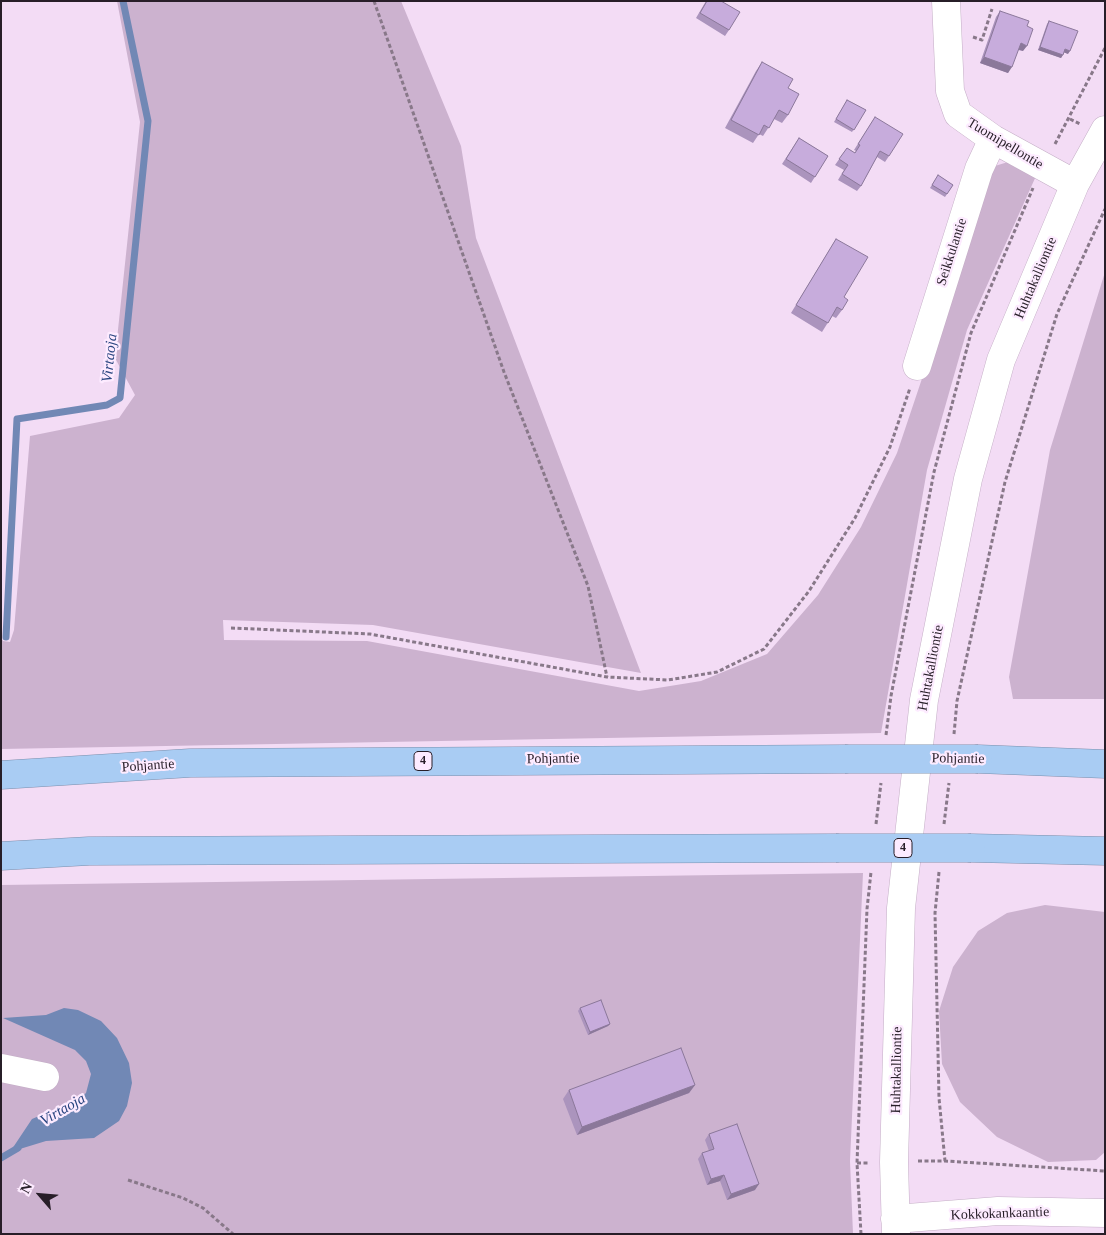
<!DOCTYPE html>
<style>
body{margin:0}
#map{position:relative;width:1106px;height:1235px;overflow:hidden;background:#f3dcf5;font-family:Georgia,serif}
canvas{display:block}
.frame{position:absolute;inset:0;border:2px solid #271e28;pointer-events:none}
.north{position:absolute;left:15px;top:1170px;width:50px;height:50px;-webkit-text-stroke:4px #fdebff;paint-order:stroke;rotate:297deg;font-size:14px;font-weight:700;line-height:20px;text-align:center;color:#271e28}
.north::after{content:'';display:block;margin:auto;width:18px;height:22px;background:#271e28;clip-path:polygon(50% 0,100% 100%,50% 72%,0 100%)}
</style>
<div id="map">
<canvas width="1106" height="1235"></canvas>
<div class="frame"></div>
<div class="north">N</div>
</div>
<script>
const ctx = document.querySelector('canvas').getContext('2d');
ctx.lineJoin = 'round';
function fillPath(path, color) { ctx.fillStyle = color; ctx.fill(path, 'evenodd'); }
const poly = rows => new Path2D(rows.map(r => 'M' + r).join(''));
function stroke(path, color, width, dash) { ctx.strokeStyle = color; ctx.lineWidth = width; ctx.lineCap = dash ? 'butt' : 'round'; ctx.setLineDash(dash || []); ctx.stroke(path); }
function write(font, color, halo, rows, align = 'center') {
  ctx.font = font + ' Georgia,serif'; ctx.lineWidth = 4.5; ctx.setLineDash([]); ctx.textBaseline = 'middle'; ctx.strokeStyle = halo; ctx.fillStyle = color; for (const [text, x, y, turn = 0] of rows) {
    ctx.save(); ctx.translate(x, y); ctx.rotate((+turn || 0) * Math.PI / 180); ctx.textAlign = isNaN(turn) ? turn : align; if (halo) ctx.strokeText(text, 0, 0); ctx.fillText(text, 0, 0); ctx.restore();
  }
}
fillPath(poly([
 [117,1,401,1,461,146,476,238,641,673,373,625,223,620,224,640,367,641,639,691,701,681,767,654,818,595,861,527,897,453,940,325,984,177,995,166,1008,162,1036,176,967,330,927,470,881,733,1,749,1,637,3,641,10,642,14,630,30,436,119,418,135,395,115,358,140,122],
 [1105,272,1105,699,1013,699,1009,677,1050,450],
 [863,873,850,1161,853,1234,1,1234,1,885],
 [1045,905,1105,912,1105,1152,1096,1160,1048,1162,997,1137,960,1102,942,1064,939,1011,953,967,978,931,1007,913]
]), '#ccb2cf');
fillPath(poly([
 [64,1008,78,1010,101,1021,117,1038,129,1063,132,1083,127,1106,119,1121,94,1138,46,1141,10,1152,32,1119,79,1099,86,1093,91,1074,86,1061,75,1050,3,1018,46,1015]
]), '#7188b5');
stroke(poly([
 [6,637,17,419,107,405,120,398,148,121,123,1],
 [1,1158,18,1148]
]), '#7188b5', 7);
const minor = poly([
 [946,1,950,91,958,114,993,139,1075,184],
 [917,366,979,169,993,139],
 [1,1068,45,1077],
 [895,1219,998,1211,1105,1213],
 [896,1234,894,1162,901,908,924,700,968,479,1001,360,1075,184,1105,130]
]);
const highway = poly([
 [978,759,1105,764],
 [1,775,190,763,845,759],
 [971,848,1105,851],
 [1,856,89,851,836,848]
]);
stroke(minor, '#c4aec6', 29);
stroke(highway, '#7c8fac', 29);
stroke(poly([
 [374,1,504,372,588,586,607,677],
 [973,37,982,40,992,9],
 [1070,119,1080,124],
 [1055,144,1105,48],
 [231,628,370,634,607,677,668,680,717,672,764,649,809,591,855,518,890,447,910,388],
 [954,734,957,701,1005,482,1057,314,1105,209],
 [886,735,891,696,934,472,971,333,1033,188],
 [876,824,881,783],
 [944,824,949,783],
 [939,872,935,913,939,1098,945,1161],
 [918,1161,945,1161,1105,1171],
 [857,1163,870,1163],
 [128,1180,183,1198,203,1208,233,1234],
 [861,1234,857,1163,867,909,871,872]
]), '#887889', 3, [4, 2.5]);
stroke(minor, '#fff', 28);
stroke(highway, '#a9ccf3', 28);
const highwayBridge = poly([
 [845,759,978,759],
 [836,848,971,848]
]);
stroke(highwayBridge, '#7c8fac', 29, []);
stroke(highwayBridge, '#a9ccf3', 28);
fillPath(poly([
 [706,1,721,1,729,30,725,36,696,18],
 [1000,11,1027,26,1023,51,1018,50,1008,73,980,63,996,17],
 [1049,21,1068,54,1064,52,1061,58,1038,50,1047,24],
 [762,62,788,88,788,115,782,123,774,119,763,136,759,134,753,143,725,128,756,71],
 [847,100,866,110,852,132,834,122],
 [875,117,889,156,885,162,877,157,861,186,857,191,838,180,844,170,835,165,847,148,855,153,856,151,854,150],
 [799,138,828,156,811,183,782,164],
 [938,175,953,185,945,197,930,188],
 [836,239,842,310,836,318,832,316,822,332,791,313],
 [580,1008,610,1024,608,1026,588,1035,578,1011],
 [695,1085,689,1093,577,1135,563,1099,569,1090],
 [709,1134,755,1190,727,1200,720,1181,707,1185,698,1159,702,1153,709,1151,705,1140]
]), '#ab94bd');
fillPath(poly([
 [1021,43,1027,46,1023,51,1017,49],
 [1040,47,1063,55,1061,58,1038,50],
 [1065,49,1070,51,1068,54,1063,52],
 [984,57,1012,67,1008,73,980,63],
 [610,1024,608,1026,588,1035,590,1032],
 [695,1085,689,1093,577,1135,582,1127],
 [724,1175,720,1181,707,1185,711,1179],
 [759,1184,755,1190,727,1200,731,1194]
]), '#8b789a');
const building = poly([
 [707,1,721,1,740,12,729,30,700,13,707,1],
 [1000,11,1029,21,1027,26,1033,29,1027,46,1021,43,1012,67,984,57,1000,11],
 [1049,21,1078,31,1070,51,1065,49,1063,55,1040,47,1049,21],
 [762,62,793,79,788,88,799,94,788,115,779,110,769,128,764,125,759,135,731,120,762,62],
 [847,100,866,110,854,130,836,119,847,100],
 [875,117,903,134,889,156,880,151,861,186,842,174,848,165,839,159,847,148,855,153,860,145,858,144,875,117],
 [799,138,828,156,815,177,786,159,799,138],
 [938,175,953,185,947,194,932,185,938,175],
 [836,239,868,257,844,297,848,300,842,310,837,307,828,323,796,305,836,239],
 [601,1000,610,1024,590,1032,580,1008,601,1000],
 [681,1048,695,1085,582,1127,569,1090,681,1048],
 [737,1124,759,1184,731,1194,724,1175,711,1179,702,1153,714,1149,709,1134,737,1124]
]);
fillPath(building, '#c7acdc');
stroke(building, '#8b789a', 1);
for (const [x, y, w] of [
 [423,761,18],
 [903,848,18]
]) { const box = new Path2D(); box.roundRect(x - w / 2, y - 9.5, w, 19, 4); ctx.fillStyle = '#fdebff'; ctx.fill(box); stroke(box, '#271e28', 1); }
write('bold 12px', '#271e28', null, [
 ["4",423,761],
 ["4",903,848]
]);
write('14px', '#271e28', '#fdebff', [
 ["Tuomipellontie",1005,144,31],
 ["Seikkulantie",952,252,-72],
 ["Huhtakalliontie",1036,278,-67],
 ["Huhtakalliontie",931,668,-79],
 ["Pohjantie",553,759,-1],
 ["Pohjantie",958,759,1],
 ["Pohjantie",148,766,-4],
 ["Huhtakalliontie",897,1070,-89],
 ["Kokkokankaantie",1000,1214,-2]
]);
write('italic 15px', '#2a4680', '#fdebff', [
 ["Virtaoja",110,358,-84],
 ["Virtaoja",63,1110,-30]
]);
</script>
